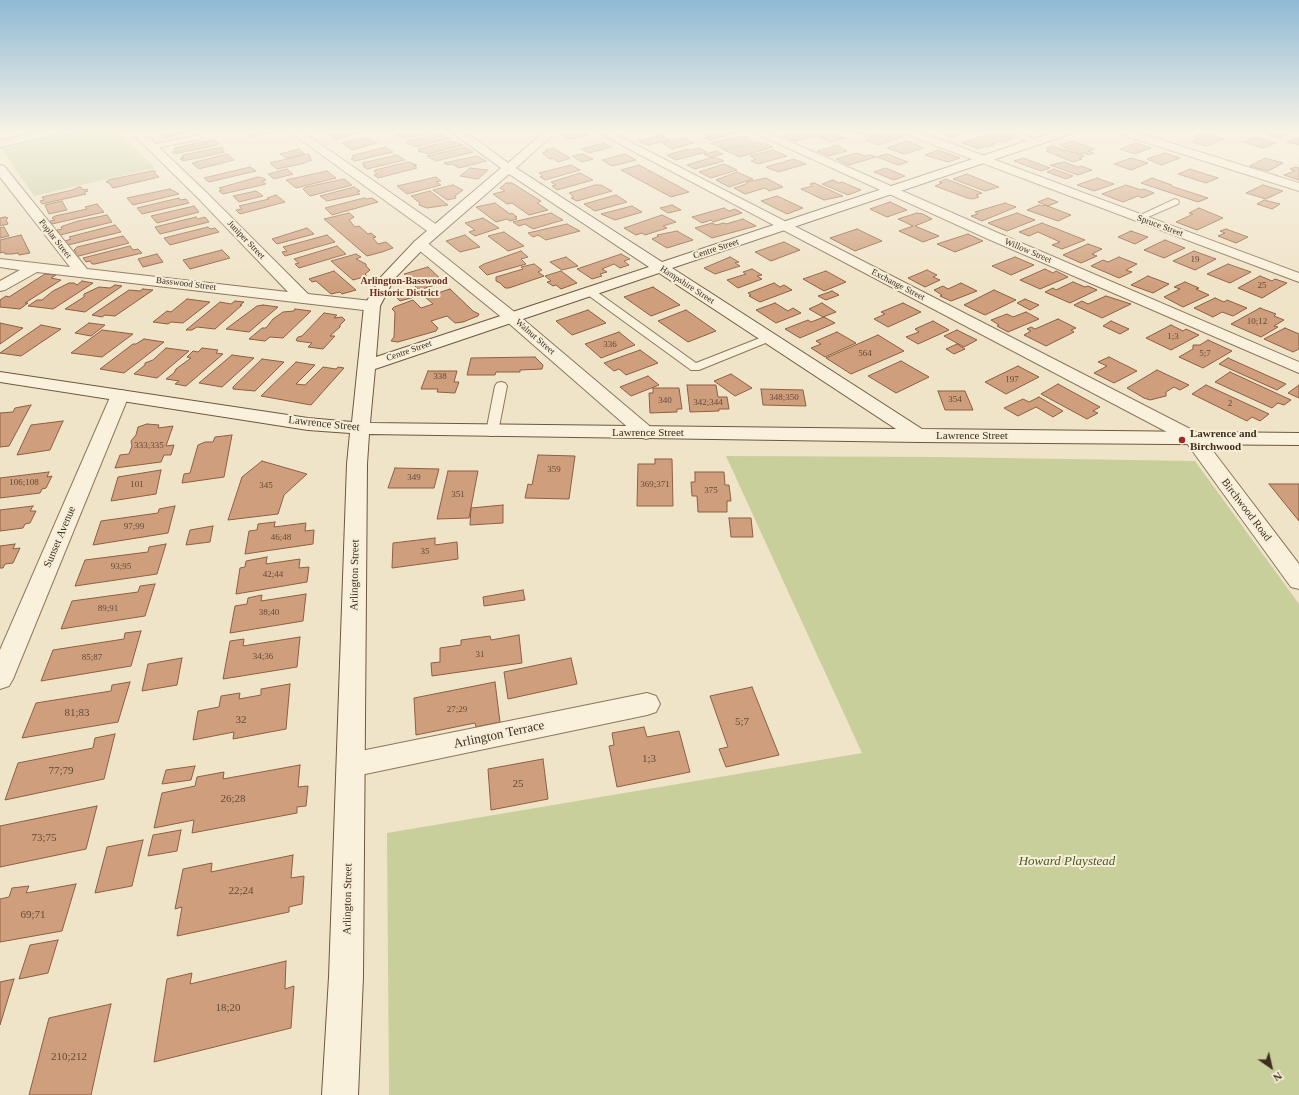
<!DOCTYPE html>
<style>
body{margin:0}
#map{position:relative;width:1299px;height:1095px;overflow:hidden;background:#f0e4c8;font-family:"Times New Roman",serif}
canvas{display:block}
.north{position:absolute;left:1251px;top:1047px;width:40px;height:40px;-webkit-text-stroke:3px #f7eed8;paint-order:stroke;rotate:146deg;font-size:11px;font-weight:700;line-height:16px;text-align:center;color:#3d2e20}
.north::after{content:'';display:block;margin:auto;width:14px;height:18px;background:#3d2e20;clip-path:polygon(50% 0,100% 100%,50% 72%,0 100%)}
</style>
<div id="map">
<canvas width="1299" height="1095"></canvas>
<div class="north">N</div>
</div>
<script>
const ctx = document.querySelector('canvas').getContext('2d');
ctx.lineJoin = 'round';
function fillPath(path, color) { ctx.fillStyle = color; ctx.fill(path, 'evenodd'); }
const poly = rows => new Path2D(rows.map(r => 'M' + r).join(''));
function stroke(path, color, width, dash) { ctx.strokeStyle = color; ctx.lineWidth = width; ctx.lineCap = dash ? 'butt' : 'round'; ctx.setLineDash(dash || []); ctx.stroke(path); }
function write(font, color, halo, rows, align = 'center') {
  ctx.font = font + ' "Times New Roman",serif'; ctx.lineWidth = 4; ctx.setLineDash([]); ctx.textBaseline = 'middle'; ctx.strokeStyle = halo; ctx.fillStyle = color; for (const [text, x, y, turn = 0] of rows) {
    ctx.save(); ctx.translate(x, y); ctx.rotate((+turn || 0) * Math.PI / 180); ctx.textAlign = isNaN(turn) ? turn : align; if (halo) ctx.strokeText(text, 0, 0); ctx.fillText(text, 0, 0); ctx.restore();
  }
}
fillPath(poly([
 [76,132,119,132,155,168,34,196,1,148],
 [726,456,938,457,1195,461,1299,604,1299,1095,389,1095,387,833,862,753]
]), '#c9cf9b');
const building = poly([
 [161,132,190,132,164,138,157,133,161,132],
 [248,132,274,132,249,137,245,133,248,132],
 [360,132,336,139,328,133,329,132,360,132],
 [405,132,432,132,411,137,408,136,400,137,395,135,405,132],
 [572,132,586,132,589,135,569,139,561,135,572,132],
 [713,132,739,132,709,140,704,138,709,137,705,135,713,132],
 [796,132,808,132,815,136,795,141,783,136,796,132],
 [833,132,845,138,830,142,817,136,833,132],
 [851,132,879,132,878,133,880,134,870,137,862,134,857,135,851,132],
 [889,132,903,137,878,145,865,140,889,132],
 [938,132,964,132,964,133,951,137,938,132],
 [995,132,1013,138,1004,142,1002,141,991,144,994,145,988,147,986,146,979,149,962,143,995,132],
 [1261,132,1278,132,1287,135,1279,138,1261,132],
 [662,133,665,135,662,136,670,140,648,145,639,141,657,136,655,135,662,133],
 [1202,133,1223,139,1207,146,1191,142,1199,138,1194,137,1202,133],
 [439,134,451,138,416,147,406,143,409,142,407,141,439,134],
 [742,136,747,137,752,141,723,149,711,143,742,136],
 [367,137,377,143,352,150,342,143,367,137],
 [1256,137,1276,143,1263,148,1243,142,1256,137],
 [1299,137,1299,145,1287,142,1299,137],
 [684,138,694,143,672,149,662,143,684,138],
 [212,140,215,140,219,143,216,144,217,145,174,154,172,152,175,151,174,149,175,148,212,140],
 [450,141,463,145,428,154,418,151,421,150,418,149,450,141],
 [907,141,924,148,904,154,887,148,907,141],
 [1072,141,1095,149,1088,151,1094,153,1089,155,1083,153,1080,154,1060,145,1072,141],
 [757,142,761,144,765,143,773,147,740,157,724,150,757,142],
 [604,143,612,147,589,153,581,149,604,143],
 [1136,143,1151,148,1135,154,1120,149,1136,143],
 [838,145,847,151,829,156,817,151,838,145],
 [1053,146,1084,156,1079,158,1082,159,1073,162,1046,151,1049,149,1046,148,1053,146],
 [222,147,223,149,221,149,225,152,183,161,180,159,184,158,181,157,183,155,222,147],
 [386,147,393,152,355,161,351,159,355,158,352,156,354,155,386,147],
 [465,147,473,152,436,161,427,156,465,147],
 [553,148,570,158,558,162,553,158,550,159,542,153,548,151,545,150,553,148],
 [699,148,707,152,676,160,667,155,688,149,690,150,699,148],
 [299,149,305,154,286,158,280,154,299,149],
 [773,150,787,156,758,164,751,161,756,159,750,156,773,150],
 [938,150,960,158,948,162,925,155,938,150],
 [717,151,723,154,710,157,704,154,717,151],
 [857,153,865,156,871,155,876,157,849,165,836,159,857,153],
 [1165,153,1180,158,1161,165,1147,159,1165,153],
 [227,154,234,160,199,169,192,163,227,154],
 [308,154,311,157,308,158,312,160,301,164,277,169,270,163,308,154],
 [583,154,593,159,582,162,572,156,583,154],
 [625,154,636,160,612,166,602,160,625,154],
 [887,154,908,162,898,165,877,157,887,154],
 [397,155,405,160,367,169,363,166,366,166,362,163,397,155],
 [477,156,486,161,459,168,452,164,448,165,444,163,477,156],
 [710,158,717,158,724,161,695,169,687,165,710,158],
 [1023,158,1050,168,1041,171,1014,161,1023,158],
 [1131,158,1148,163,1131,170,1114,164,1131,158],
 [1265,158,1283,163,1268,171,1250,166,1265,158],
 [794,159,806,164,778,172,766,167,794,159],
 [408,162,417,165,414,166,417,168,378,178,374,175,377,174,374,171,375,170,408,162],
 [1064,162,1078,167,1081,166,1092,170,1078,175,1050,165,1064,162],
 [724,164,737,170,711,178,699,172,724,164],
 [571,165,580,170,545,180,540,177,543,176,539,173,571,165],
 [639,165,689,192,671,197,621,170,639,165],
 [250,167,256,171,209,182,204,178,250,167],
 [1295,167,1299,168,1299,180,1284,175,1295,171,1290,169,1295,167],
 [470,168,488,170,478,179,460,176,470,168],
 [886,168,905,176,894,180,874,172,886,168],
 [287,169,293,174,274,179,268,174,287,169],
 [1054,169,1073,176,1066,179,1047,172,1054,169],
 [1190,169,1218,178,1206,183,1178,174,1190,169],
 [152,171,155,171,155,173,159,177,113,188,109,183,106,182,108,180,152,171],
 [327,171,336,178,296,188,286,180,327,171],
 [737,172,753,179,729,187,716,180,737,172],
 [580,173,593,180,557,190,552,186,556,185,551,182,580,173],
 [967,174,999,187,985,191,953,179,967,174],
 [258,177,263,178,266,180,262,181,266,184,223,194,219,191,222,190,219,188,258,177],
 [436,177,441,181,436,182,441,185,407,194,397,186,436,177],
 [766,178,783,187,769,191,765,188,745,194,734,188,746,184,747,182,766,178],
 [1097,178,1114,184,1094,191,1077,185,1097,178],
 [1152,178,1172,185,1171,186,1208,198,1198,202,1141,183,1152,178],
 [344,179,352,185,310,196,303,189,306,187,344,179],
 [946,179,982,193,976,195,979,197,973,199,967,198,935,186,942,183,939,182,946,179],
 [833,180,839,183,842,182,861,190,848,195,822,184,833,180],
 [506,183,512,183,541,201,537,203,548,210,529,215,512,203,507,204,493,194,505,191,500,188,506,183],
 [814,183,843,196,824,200,801,189,812,186,810,184,814,183],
 [453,185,463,190,455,196,456,198,447,200,433,190,453,185],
 [595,185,601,185,612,191,577,201,571,198,574,197,569,193,595,185],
 [1126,185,1141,190,1144,189,1154,193,1142,198,1138,196,1123,202,1102,194,1126,185],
 [1263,185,1283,191,1266,199,1246,193,1263,185],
 [79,187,81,187,83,190,87,189,88,191,84,192,86,194,42,204,40,201,44,200,42,197,72,190,79,187],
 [354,187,360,191,357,192,360,194,327,201,320,196,354,187],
 [170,189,179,194,133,205,127,198,170,189],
 [256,191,263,196,239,202,233,196,256,191],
 [430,191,448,205,427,208,419,205,420,203,411,196,430,191],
 [276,195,285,202,240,214,236,210,242,209,239,206,269,199,267,198,276,195],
 [616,195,627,202,595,211,584,204,616,195],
 [777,196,803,208,787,214,761,201,777,196],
 [179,198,180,200,186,199,189,203,142,214,137,208,179,198],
 [364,198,366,199,372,198,378,202,332,215,325,208,364,198],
 [1048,198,1058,202,1048,206,1038,202,1048,198],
 [1264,200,1280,204,1272,209,1257,204,1264,200],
 [62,201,67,210,49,214,45,205,62,201],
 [890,202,907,210,887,217,870,209,890,202],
 [495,203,510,214,512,213,517,217,515,217,517,219,510,221,507,219,496,222,476,207,495,203],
 [1005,203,1016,207,982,221,971,216,978,214,975,212,1005,203],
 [97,204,104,212,52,224,50,221,55,220,52,218,55,216,87,209,85,207,97,204],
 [672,205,681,210,668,213,660,208,672,205],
 [1039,205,1042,206,1045,205,1071,215,1058,221,1027,210,1039,205],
 [194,206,199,212,157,223,151,216,194,206],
 [632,206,642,212,615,220,601,214,632,206],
 [724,208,729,211,735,209,742,213,713,222,711,220,702,223,692,217,724,208],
 [1199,208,1223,218,1197,230,1176,222,1193,214,1189,213,1199,208],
 [349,213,354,217,349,220,355,227,359,226,368,234,371,233,376,237,373,238,378,244,386,242,393,248,382,252,367,256,324,219,349,213],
 [551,213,563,220,533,229,525,224,519,226,513,222,551,213],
 [917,213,923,214,932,219,915,226,939,236,923,242,899,231,913,226,898,219,917,213],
 [1017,213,1035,220,1007,231,988,223,1017,213],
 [107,215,112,222,60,235,57,230,62,229,61,227,63,226,78,221,107,215],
 [662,215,676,222,663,226,667,228,645,235,642,233,636,235,624,228,662,215],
 [5,217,8,218,6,220,8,224,0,226,0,218,5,217],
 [196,217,198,219,205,217,209,222,160,234,155,227,196,217],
 [483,218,499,228,475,236,469,232,475,230,465,223,483,218],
 [743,219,756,226,712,238,695,228,712,223,716,225,724,223,726,224,743,219],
 [1042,223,1085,240,1062,249,1052,245,1060,242,1038,232,1029,236,1019,232,1042,223],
 [567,224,580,231,546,240,538,235,533,237,528,233,567,224],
 [115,225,121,232,68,245,65,241,71,239,69,237,115,225],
 [4,227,9,236,0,238,0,228,4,227],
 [208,227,210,229,215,228,219,232,170,245,164,238,208,227],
 [307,228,314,234,277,244,272,239,307,228],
 [857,229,882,241,855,251,830,238,857,229],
 [1226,229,1248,237,1236,243,1218,236,1225,233,1220,231,1226,229],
 [677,231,693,240,667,248,652,239,659,236,657,235,677,231],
 [1131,231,1148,237,1135,244,1118,237,1131,231],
 [504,232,524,246,508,251,488,236,504,232],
 [968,234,983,241,955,252,937,244,968,234],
 [21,235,30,253,19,255,18,253,12,254,5,254,4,252,0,253,0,240,21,235],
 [327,235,335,242,285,256,282,252,287,251,283,247,327,235],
 [465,235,480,247,460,252,446,241,465,235],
 [123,236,129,243,75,257,72,253,76,252,74,250,77,247,123,236],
 [1165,240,1185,248,1164,258,1144,250,1165,240],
 [784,242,800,250,771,261,755,252,784,242],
 [1088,244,1102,249,1092,254,1097,256,1081,263,1063,255,1088,244],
 [130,246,133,250,138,249,142,253,95,264,92,264,90,261,86,262,83,258,130,246],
 [337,246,346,254,299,268,295,264,299,263,294,259,337,246],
 [222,250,230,258,190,269,183,260,222,250],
 [521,251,528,257,521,259,526,264,487,275,479,267,484,264,521,251],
 [1194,251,1216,259,1195,270,1173,261,1194,251],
 [157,254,163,262,143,267,138,259,157,254],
 [356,254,361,257,356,259,366,264,366,266,370,270,365,274,367,276,353,280,331,261,356,254],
 [621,254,630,259,624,261,629,265,620,268,614,264,602,269,607,272,600,274,602,276,592,279,577,269,621,254],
 [566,257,578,266,562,270,550,262,566,257],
 [730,257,739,262,735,263,740,266,715,274,704,268,730,257],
 [1015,257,1034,265,1011,275,992,266,1015,257],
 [1119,257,1137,264,1126,270,1132,272,1119,278,1091,266,1103,260,1108,262,1119,257],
 [534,264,542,270,538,272,544,276,509,288,505,288,500,283,496,281,496,277,523,269,521,267,534,264],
 [1228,264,1251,272,1230,283,1207,274,1228,264],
 [428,267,444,282,419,290,410,281,407,282,404,279,408,278,404,274,428,267],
 [752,269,762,275,757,276,762,279,738,288,727,280,746,274,743,272,752,269],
 [1045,269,1053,273,1056,271,1068,277,1040,289,1020,280,1045,269],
 [927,270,937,275,933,277,940,280,925,287,908,278,927,270],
 [334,271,356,290,342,294,340,292,331,294,316,281,312,282,309,279,334,271],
 [561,271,577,283,561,289,556,285,553,286,547,282,551,281,545,276,561,271],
 [826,271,846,282,824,291,803,279,826,271],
 [45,274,56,275,51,278,61,280,25,303,28,303,20,309,0,307,0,300,6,296,9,297,45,274],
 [1148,276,1169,284,1153,293,1131,285,1148,276],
 [1260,276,1272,281,1275,279,1287,283,1262,298,1238,288,1260,276],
 [82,281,93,283,53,309,28,306,37,300,42,300,53,291,69,283,74,283,77,285,82,281],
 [1073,282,1085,287,1088,286,1097,290,1070,303,1045,292,1053,288,1056,290,1073,282],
 [1185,282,1199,288,1196,289,1209,295,1183,307,1164,297,1180,289,1174,287,1185,282],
 [774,283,780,287,784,285,792,290,760,302,749,296,751,295,748,293,774,283],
 [961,283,977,291,951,301,940,296,942,295,934,290,943,286,948,289,961,283],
 [115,285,122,286,85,312,65,309,84,297,84,294,99,287,110,288,115,285],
 [653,287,680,305,651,316,624,297,653,287],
 [143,289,153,290,115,316,105,315,102,317,92,315,129,290,140,291,143,289],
 [450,289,473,311,479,314,478,316,463,322,455,323,447,316,431,321,438,328,436,331,398,342,391,341,394,337,395,312,392,309,394,307,413,300,421,308,433,304,425,297,450,289],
 [994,290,1016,300,985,315,964,305,994,290],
 [832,291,839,295,826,300,818,296,832,291],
 [413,292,418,296,400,301,396,297,413,292],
 [1106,296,1131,304,1102,318,1074,305,1082,301,1088,304,1106,296],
 [1215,298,1224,302,1227,300,1247,308,1233,316,1222,312,1213,317,1194,308,1215,298],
 [187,299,210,302,183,323,171,322,168,324,153,322,167,311,171,312,187,299],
 [1025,299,1039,305,1030,310,1017,303,1025,299],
 [235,301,244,302,240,305,242,305,215,329,197,327,192,330,186,330,220,302,231,304,235,301],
 [775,303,788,311,793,308,801,313,776,323,756,310,775,303],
 [822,303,836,312,823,317,809,309,822,303],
 [903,303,921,312,888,327,874,319,885,314,881,312,903,303],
 [263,305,278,307,249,332,226,329,257,306,263,305],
 [1260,308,1276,314,1274,316,1284,320,1274,326,1278,327,1261,337,1231,324,1260,308],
 [295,309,311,311,283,338,270,337,265,341,249,339,262,328,266,328,273,319,283,312,294,311,295,309],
 [588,310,606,323,572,335,556,321,588,310],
 [686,310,716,331,688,342,658,321,686,310],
 [1026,312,1039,319,1008,332,997,326,999,325,991,320,1007,314,1013,317,1026,312],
 [324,313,337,315,334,318,342,317,345,320,340,325,340,327,330,336,335,336,323,349,308,347,312,343,297,341,296,340,298,337,302,336,324,313],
 [824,317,835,323,800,338,785,329,808,320,811,322,824,317],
 [1058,319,1076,328,1071,330,1074,332,1046,346,1024,335,1031,331,1027,329,1031,327,1035,329,1058,319],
 [933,321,949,330,918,344,906,337,919,332,915,329,933,321],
 [1111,321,1129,329,1120,334,1103,326,1111,321],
 [0,323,23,328,0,344,0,323],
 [89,323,105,325,91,336,75,333,89,323],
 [41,325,61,329,21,356,0,353,41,325],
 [1171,325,1183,331,1186,329,1199,335,1171,350,1146,338,1171,325],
 [1285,328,1299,334,1299,349,1293,352,1264,339,1285,328],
 [102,330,133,334,102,357,71,353,102,330],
 [957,330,977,340,964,347,944,336,957,330],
 [619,332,635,345,601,358,585,344,619,332],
 [837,332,856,343,825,357,811,348,821,344,816,341,837,332],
 [878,335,904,351,851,374,826,358,878,335],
 [144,339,164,342,124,373,100,369,133,344,136,344,144,339],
 [1208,340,1232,351,1203,368,1179,357,1193,349,1193,345,1200,345,1208,340],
 [957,344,965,349,954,354,946,349,957,344],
 [166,348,189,351,157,378,134,374,145,365,145,363,153,360,166,348],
 [202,348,218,350,216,353,223,354,186,386,175,384,179,381,166,379,174,373,176,369,191,358,187,357,193,351,198,352,202,348],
 [640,350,658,363,626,375,619,369,614,371,604,363,640,350],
 [232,355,254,358,222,387,199,383,232,355],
 [535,357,543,365,542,369,520,370,520,372,496,372,495,375,467,375,471,358,535,357],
 [1109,357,1137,371,1114,383,1094,373,1107,366,1098,362,1109,357],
 [1228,358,1286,384,1277,390,1219,364,1228,358],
 [262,359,284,362,255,391,233,389,233,387,262,359],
 [901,361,929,377,896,393,868,376,901,361],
 [296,362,315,365,296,384,305,385,323,367,336,369,338,367,344,368,311,405,261,396,296,362],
 [1018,366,1039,377,1006,394,985,382,1018,366],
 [1157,370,1189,385,1180,390,1174,387,1166,392,1166,396,1150,400,1144,398,1127,388,1157,370],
 [428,371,457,371,454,382,459,382,455,393,437,392,438,389,421,389,428,371],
 [1230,372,1291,400,1284,405,1278,403,1272,408,1215,382,1230,372],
 [731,374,752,388,735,396,714,381,731,374],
 [648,376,659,385,631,396,620,387,648,376],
 [1058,384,1100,407,1093,411,1098,413,1087,419,1041,394,1058,384],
 [687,385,716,385,718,397,727,397,729,409,719,409,719,411,690,412,687,385],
 [1206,385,1269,414,1260,421,1252,417,1247,421,1192,394,1206,385],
 [1299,385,1299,398,1288,393,1299,385],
 [653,388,679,388,682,409,677,409,677,412,650,413,649,393,653,393,653,388],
 [761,389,803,390,806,406,763,405,761,389],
 [938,391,965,391,973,410,945,410,938,391],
 [1039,397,1063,411,1053,417,1036,407,1018,416,1004,408,1023,399,1029,402,1039,397],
 [31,405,9,446,0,447,0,413,13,412,15,408,31,405],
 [63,421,50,450,17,455,31,425,63,421],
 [147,424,159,425,158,428,173,426,166,446,174,445,171,455,164,455,161,462,115,468,120,455,129,454,132,446,131,441,136,435,138,427,147,424],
 [232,435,224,477,182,483,184,474,190,473,198,445,205,442,213,442,215,437,232,435],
 [538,455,575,456,569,499,525,498,528,484,532,485,538,455],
 [655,459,672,459,673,506,637,506,638,464,655,464,655,459],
 [262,461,307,474,284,495,278,514,228,520,242,477,262,461],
 [395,468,439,469,434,488,388,488,395,468],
 [161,470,156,494,111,501,118,477,161,470],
 [448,471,478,471,469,518,437,519,448,471],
 [49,472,47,477,52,476,46,488,42,489,40,493,0,498,0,478,49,472],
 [695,472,724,472,725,485,729,485,731,501,727,501,727,512,698,512,697,496,692,496,691,482,695,482,695,472],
 [1269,484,1299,484,1299,521,1269,484],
 [503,505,503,523,470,525,471,508,503,505],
 [33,506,30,511,36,511,30,523,25,524,23,528,0,531,0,510,33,506],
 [175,506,168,533,93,545,101,521,158,513,159,509,175,506],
 [729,518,751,518,753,537,731,537,729,518],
 [275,522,274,527,306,523,305,531,314,530,313,544,245,554,249,531,257,530,258,524,275,522],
 [213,526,210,542,186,545,190,530,213,526],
 [435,538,435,545,457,542,458,559,392,568,393,543,435,538],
 [15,544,13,549,20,548,13,563,5,564,3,568,0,568,0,546,15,544],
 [166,544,157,574,75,586,85,560,148,552,149,547,166,544],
 [267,557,266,564,300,559,299,568,309,567,307,582,236,594,240,568,245,567,246,561,267,557],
 [155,584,145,616,61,629,72,601,138,592,140,586,155,584],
 [523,590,525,600,484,606,483,597,523,590],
 [306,594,303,621,230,633,235,606,247,604,248,598,262,595,261,601,306,594],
 [141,631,131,666,41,681,53,650,124,639,125,633,141,631],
 [519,635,522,663,432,676,431,663,440,662,440,648,461,645,461,640,490,636,491,640,519,635],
 [300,637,297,667,223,679,230,641,244,639,243,646,300,637],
 [182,658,177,685,142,691,148,664,182,658],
 [571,658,577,684,508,699,504,672,571,658],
 [130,682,118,722,22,738,36,703,111,691,112,685,130,682],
 [495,682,500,722,476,727,475,723,416,735,414,698,495,682],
 [290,684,286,729,233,739,234,732,193,740,198,711,219,707,221,696,240,693,239,699,261,695,261,689,290,684],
 [752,687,779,755,726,767,719,749,728,747,710,696,752,687],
 [644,727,647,737,679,731,690,772,617,787,609,746,614,745,612,733,644,727],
 [115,734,104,779,5,800,18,763,93,748,95,738,115,734],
 [543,759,548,799,491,810,488,769,543,759],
 [300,765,298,787,308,786,306,806,297,807,297,813,192,833,194,820,154,828,162,793,195,786,197,777,224,772,223,779,300,765],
 [195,766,191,780,162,784,166,770,195,766],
 [97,806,86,849,0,867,0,826,97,806],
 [181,830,177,851,148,856,153,835,181,830],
 [143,840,132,886,95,893,107,847,143,840],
 [293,855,291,878,304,876,302,904,289,907,289,912,177,936,182,907,175,909,183,869,212,863,211,872,293,855],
 [76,884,62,931,0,942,0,899,9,897,12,888,29,886,26,893,76,884],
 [58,940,48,973,19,979,30,945,58,940],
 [286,961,285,989,294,986,291,1028,154,1062,167,979,192,973,190,984,286,961],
 [14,979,0,1025,0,982,14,979],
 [111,1004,91,1095,29,1095,49,1018,111,1004]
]);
fillPath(building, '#cf9f7d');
stroke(building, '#8d5f41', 1);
const lane = poly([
 [1005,132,1017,132,1041,142,1040,144,1034,144,1005,132],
 [198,135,201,135,201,139,151,149,147,147,151,145,198,135],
 [1175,199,1178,200,1179,202,1178,204,1141,220,1135,220,1134,218,1175,199],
 [589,288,593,289,696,363,765,336,769,335,775,338,773,340,699,370,691,370,585,293,584,291,589,288],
 [501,382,505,383,507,386,498,432,497,435,492,436,487,435,486,432,495,386,497,383,501,382]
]);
const street = poly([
 [38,132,61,132,56,135,0,147,0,141,38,132],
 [131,132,143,132,207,193,308,294,372,301,377,303,380,306,377,309,372,311,37,272,5,290,0,291,0,281,20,270,0,267,0,259,70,267,0,177,0,165,4,166,87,269,288,292,199,199,131,132],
 [290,132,303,132,440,227,442,230,440,233,435,234,430,233,290,132],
 [597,132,611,132,1200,434,1299,564,1299,589,1291,587,1186,442,597,132],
 [753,132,768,132,998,233,1299,362,1299,373,988,239,753,132],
 [904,132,920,132,1299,273,1299,282,905,134,904,132],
 [1118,132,1136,132,1299,183,1299,191,1119,134,1118,132],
 [420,240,425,241,517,314,653,429,655,433,653,437,646,439,639,437,505,320,415,247,413,244,415,241,420,240],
 [120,390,126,391,129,395,13,679,9,686,0,689,0,650,111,395,114,391,120,390],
 [647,693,656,696,660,704,656,712,647,715,351,777,341,774,337,765,341,756,351,753,647,693]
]);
const secondary = poly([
 [451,132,465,132,480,142,508,163,544,132,556,132,516,168,662,262,1054,132,1071,132,1070,134,672,268,922,429,1299,433,1299,445,919,442,369,434,367,464,363,977,358,1095,322,1095,329,977,347,464,350,433,308,430,0,382,0,372,308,418,352,422,364,306,381,277,415,241,501,168,451,132],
 [509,174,649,267,376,357,380,306,394,279,425,247,509,174],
 [659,273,896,429,370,423,375,369,659,273]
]);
stroke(lane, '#8d765c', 2);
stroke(street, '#8d765c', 2);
stroke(secondary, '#6f573f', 2);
fillPath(lane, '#faf1dc');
fillPath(street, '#faf1dc');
fillPath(secondary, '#faf1dc');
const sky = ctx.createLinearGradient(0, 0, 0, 286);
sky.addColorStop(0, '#8fbad6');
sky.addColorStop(0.46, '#f8f3e6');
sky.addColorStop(1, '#f8f3e600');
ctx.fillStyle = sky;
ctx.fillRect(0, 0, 1299, 286);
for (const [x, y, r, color] of [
 [1182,440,4,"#9e2a2b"]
]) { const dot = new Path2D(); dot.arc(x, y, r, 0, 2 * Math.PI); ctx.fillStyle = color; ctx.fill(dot); stroke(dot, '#f7eed8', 1.5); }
write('9px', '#3d2e20', '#f7eed8', [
 ["Spruce Street",1160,226,20],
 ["Poplar Street",55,239,52],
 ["Juniper Street",246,240,46],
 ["Centre Street",716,249,-18],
 ["Willow Street",1028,251,23],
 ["Basswood Street",186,284,7],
 ["Hampshire Street",687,285,33],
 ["Exchange Street",898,285,27],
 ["Walnut Street",535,337,41],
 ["Centre Street",409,351,-19]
]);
write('9px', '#624a37', null, [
 ["19",1195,260],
 ["25",1262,286],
 ["10;12",1257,322],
 ["1;3",1173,337],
 ["336",610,345],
 ["564",865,354],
 ["5;7",1205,354],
 ["338",440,377],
 ["197",1012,380],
 ["348;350",784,398],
 ["354",955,400],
 ["340",665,401],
 ["342;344",708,403],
 ["2",1230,404],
 ["333;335",149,446],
 ["359",554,470],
 ["349",414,478],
 ["106;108",24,483],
 ["101",137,485],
 ["369;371",655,485],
 ["345",266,486],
 ["375",711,491],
 ["351",458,495],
 ["97;99",134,527],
 ["46;48",281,538],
 ["35",425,552],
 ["93;95",121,567],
 ["42;44",273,575],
 ["89;91",108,609],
 ["38;40",269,613],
 ["31",480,655],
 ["34;36",263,657],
 ["85;87",92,658],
 ["27;29",457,710]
]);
write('bold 10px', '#6b2e1e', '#f7eed8', [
 ["Arlington-Basswood",404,281],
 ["Historic District",404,293]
]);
write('11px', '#3d2e20', '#f7eed8', [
 ["Lawrence Street",324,424,6],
 ["Lawrence Street",648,433],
 ["Lawrence Street",972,436],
 ["Birchwood Road",1246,510,53],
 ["Sunset Avenue",60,537,-67],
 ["Arlington Street",355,575,-89],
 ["Arlington Street",348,899,-89]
]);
write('bold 11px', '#3d2e20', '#f7eed8', [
 ["Lawrence and",1190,434],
 ["Birchwood",1190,447]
], 'left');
write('11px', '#624a37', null, [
 ["81;83",77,713],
 ["32",241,720],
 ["5;7",742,722],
 ["1;3",649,759],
 ["77;79",61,771],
 ["25",518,784],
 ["26;28",233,799],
 ["73;75",44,838],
 ["22;24",241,891],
 ["69;71",33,915],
 ["18;20",228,1008],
 ["210;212",69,1057]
]);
write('13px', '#3d2e20', '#f7eed8', [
 ["Arlington Terrace",499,735,-12]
]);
write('italic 13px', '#4d5a26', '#f7eed8', [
 ["Howard Playstead",1067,862]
]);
</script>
